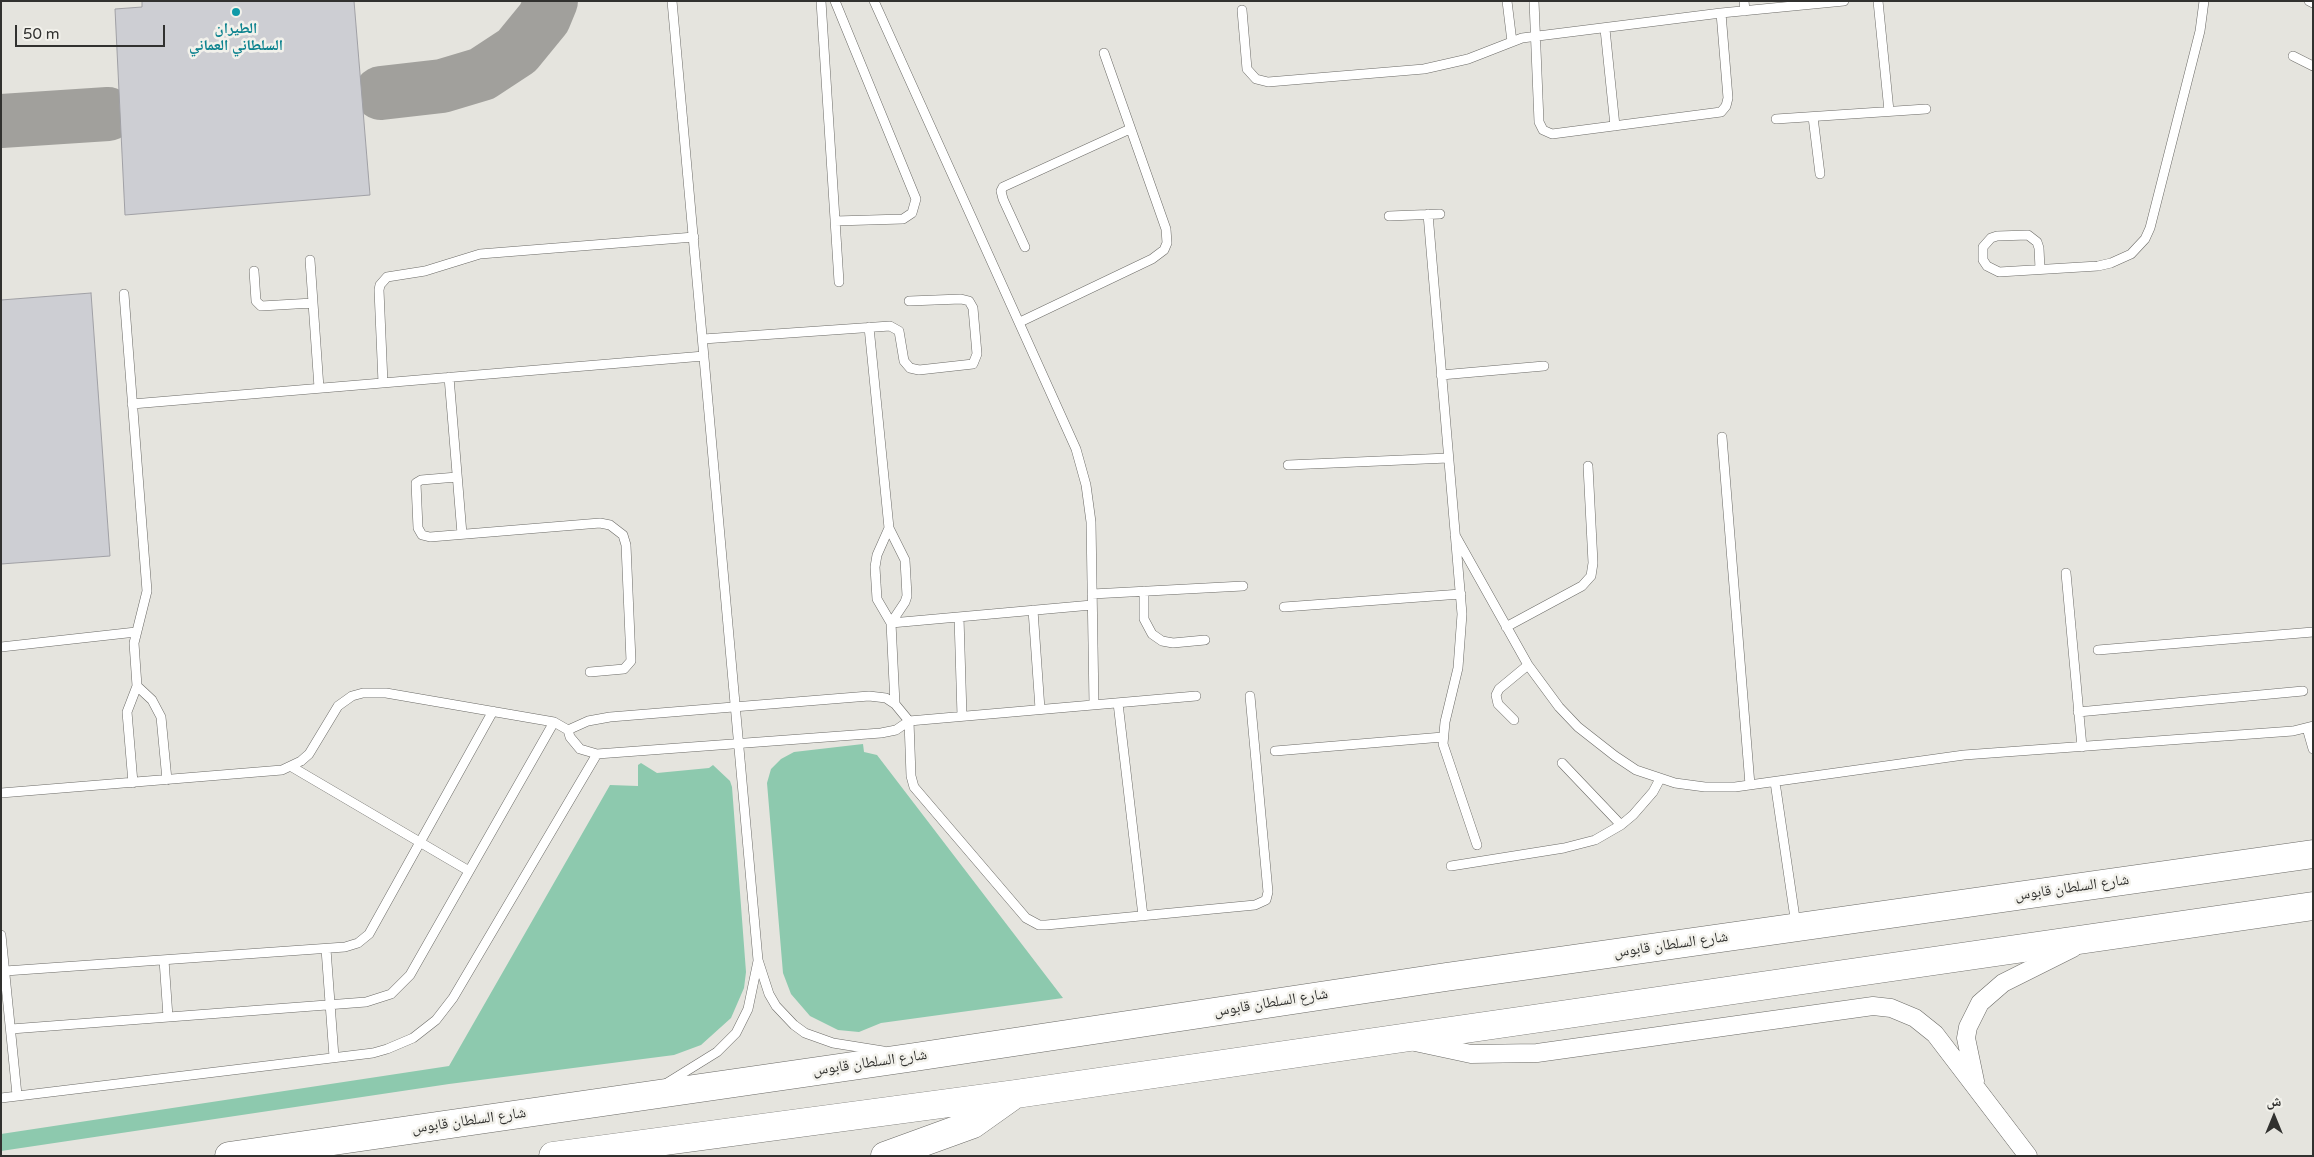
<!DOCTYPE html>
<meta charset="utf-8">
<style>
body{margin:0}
#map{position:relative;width:2314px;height:1157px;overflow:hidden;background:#e5e4de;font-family:"Varela Round","Noto Naskh Arabic",sans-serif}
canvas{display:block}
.frame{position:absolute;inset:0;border:2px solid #31312f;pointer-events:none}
.north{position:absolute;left:2249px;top:1092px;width:50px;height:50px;-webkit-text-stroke:4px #f2f1eb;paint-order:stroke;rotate:0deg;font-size:14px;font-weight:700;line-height:20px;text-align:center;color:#31312f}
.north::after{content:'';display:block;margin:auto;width:18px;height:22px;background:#31312f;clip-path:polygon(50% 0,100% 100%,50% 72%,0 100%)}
.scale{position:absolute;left:15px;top:25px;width:150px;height:22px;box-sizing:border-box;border:2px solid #31312f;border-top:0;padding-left:6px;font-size:15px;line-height:18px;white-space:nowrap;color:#31312f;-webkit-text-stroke:4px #f2f1eb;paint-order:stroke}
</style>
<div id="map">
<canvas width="2314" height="1157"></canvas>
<div class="frame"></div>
<div class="north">ش</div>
<div class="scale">50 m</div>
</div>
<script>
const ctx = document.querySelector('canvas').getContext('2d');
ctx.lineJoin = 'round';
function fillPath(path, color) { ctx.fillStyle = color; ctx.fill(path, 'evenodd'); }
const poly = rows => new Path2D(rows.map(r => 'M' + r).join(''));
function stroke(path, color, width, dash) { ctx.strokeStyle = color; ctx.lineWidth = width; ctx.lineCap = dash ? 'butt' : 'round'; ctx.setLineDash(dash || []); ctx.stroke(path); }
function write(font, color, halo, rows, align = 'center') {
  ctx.font = font + ' "Varela Round","Noto Naskh Arabic",sans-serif'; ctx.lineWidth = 5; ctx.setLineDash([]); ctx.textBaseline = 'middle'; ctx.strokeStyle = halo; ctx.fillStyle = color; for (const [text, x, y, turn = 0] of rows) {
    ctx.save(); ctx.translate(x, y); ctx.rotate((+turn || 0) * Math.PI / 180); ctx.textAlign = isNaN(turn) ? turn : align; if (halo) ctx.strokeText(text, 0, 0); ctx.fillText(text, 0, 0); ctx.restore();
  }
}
fillPath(poly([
 [863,744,864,752,877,755,1063,998,881,1023,859,1032,838,1030,810,1016,791,994,783,973,767,783,771,769,781,759,794,752],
 [641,763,657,773,709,768,713,765,730,781,732,787,746,972,744,988,731,1018,701,1045,674,1055,449,1084,1,1151,1,1134,449,1066,610,785,638,786,638,765]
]), '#8dc9ae');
stroke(poly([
 [381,93,442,86,482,74,517,51,544,18,551,1],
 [1,121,108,114]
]), '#a1a09c', 54);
const building = poly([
 [142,1,354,1,370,195,125,215,115,9,142,7,142,1],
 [91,293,110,556,1,564,1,300,91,293]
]);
fillPath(building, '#cdced3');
stroke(building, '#a0a0a5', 1);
const service = poly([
 [672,1,758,960,769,994,776,1006,794,1025,805,1033,833,1043,883,1051],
 [821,1,839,282],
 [874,1,1076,449,1086,485,1091,522,1094,705],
 [1507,1,1512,42],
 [1534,1,1539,122,1543,130,1552,134,1721,112,1726,106,1728,98,1721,13],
 [1744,1,1745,11],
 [1878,1,1889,111],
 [2309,1,2313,3],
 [1242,10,1247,69,1256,79,1268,82,1424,69,1468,59,1522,38,1721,13,1844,1],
 [1605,29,1615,126],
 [2293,56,2313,66],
 [1813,117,1820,174],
 [1776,119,1926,109],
 [1428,214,1462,614,1458,668,1445,722,1443,744,1477,845],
 [1389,216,1440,214],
 [835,221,903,219,912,213,916,199,835,1],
 [1025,247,1003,199,1001,191,1003,187,1130,129],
 [310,260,319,388],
 [2040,269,2039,248,2037,242,2028,235,1997,236,1991,238,1983,247,1983,260,1987,266,1999,272,2098,266,2111,263,2131,254,2145,239,2150,228,2200,31,2204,1],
 [254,271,256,301,261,306,313,303],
 [124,294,147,591,134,643,137,686,127,712,133,783],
 [1020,322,1152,259,1164,250,1167,243,1166,229,1104,53],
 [869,327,889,528,905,560,907,596,905,602,891,623],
 [703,339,890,326,899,331,904,361,910,368,919,370,973,364,977,354,973,308,969,301,961,299,909,301],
 [1441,375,1544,366],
 [449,377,462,534],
 [383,383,379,290,380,285,387,277,425,271,480,254,694,237],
 [132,404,704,356],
 [1722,437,1750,785],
 [1288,465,1448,458],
 [457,477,421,480,416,483,418,528,422,535,430,537,600,523,610,525,623,535,626,545,631,661,624,669,590,672],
 [889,528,877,555,875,567,877,599,891,623,895,704],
 [1455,535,1528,665,1559,707,1578,727,1615,756,1636,770,1675,783,1705,787,1735,787,1964,755,2293,731,2313,726],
 [2066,573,2082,747],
 [1144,591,1144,619,1152,634,1162,641,1173,643,1205,640],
 [1092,594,1243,586],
 [1284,607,1461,594],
 [1033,610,1040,709],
 [959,617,962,716],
 [891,623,1092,605],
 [1506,627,1582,586,1591,576,1593,563,1588,466],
 [1,647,136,632],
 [2098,650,2313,632],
 [137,686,152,700,161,717,167,780],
 [1118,703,1143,916],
 [2078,712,2303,691],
 [1514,720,1498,704,1496,695,1499,689,1528,665],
 [2307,728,2313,749],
 [568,730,588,721,610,717,869,696,886,698,895,704,909,721,911,776,914,787,1026,918,1039,925,1046,925,1255,905,1266,900,1268,892,1250,696],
 [1275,751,1443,737],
 [1562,763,1621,825],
 [292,767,469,871],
 [1775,782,1796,925],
 [1,793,282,770,301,761,309,754,338,706,352,696,363,693,386,693,554,722,568,730,570,737,580,749,597,754,881,733,896,730,909,721,1196,696],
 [1451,866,1564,848,1595,840,1621,825,1633,815,1653,792,1660,779],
 [1,935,17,1095],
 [326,949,334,1057],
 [164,960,168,1017],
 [5,971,345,947,358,943,369,934,493,711],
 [11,1029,366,1002,391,994,410,975,554,722],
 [667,1083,717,1052,736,1033,748,1009,758,961],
 [1,1098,373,1053,387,1049,413,1038,436,1020,453,998,597,754]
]);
const minor = poly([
 [1415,1042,1471,1054,1537,1053,1873,1006,1891,1008,1915,1018,1935,1034,2028,1156],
 [1975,1081,1966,1038,1968,1027,1980,1003,2003,983,2073,948]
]);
const trunk = poly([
 [229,1156,915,1057,1446,977,2313,854],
 [553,1156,1016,1094,2313,906],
 [885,1156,973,1124,1011,1097]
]);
stroke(service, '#6b6a66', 10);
stroke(minor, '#6b6a66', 19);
stroke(trunk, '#6b6a66', 29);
stroke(service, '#fff', 9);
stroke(minor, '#fff', 18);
stroke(trunk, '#fff', 28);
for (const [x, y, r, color] of [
 [236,12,5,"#0f9aa8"]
]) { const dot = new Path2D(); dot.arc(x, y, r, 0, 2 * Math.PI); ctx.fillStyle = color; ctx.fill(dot); stroke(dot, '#f2f1eb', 2); }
write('bold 15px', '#0d838f', '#f2f1eb', [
 ["الطيران",236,29],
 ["السلطاني العماني",236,46]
]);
write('15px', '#31312f', '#f2f1eb', [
 ["شارع السلطان قابوس",2072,888,-8],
 ["شارع السلطان قابوس",1671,945,-8],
 ["شارع السلطان قابوس",1271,1003,-9],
 ["شارع السلطان قابوس",870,1063,-8],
 ["شارع السلطان قابوس",469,1121,-8]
]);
</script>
